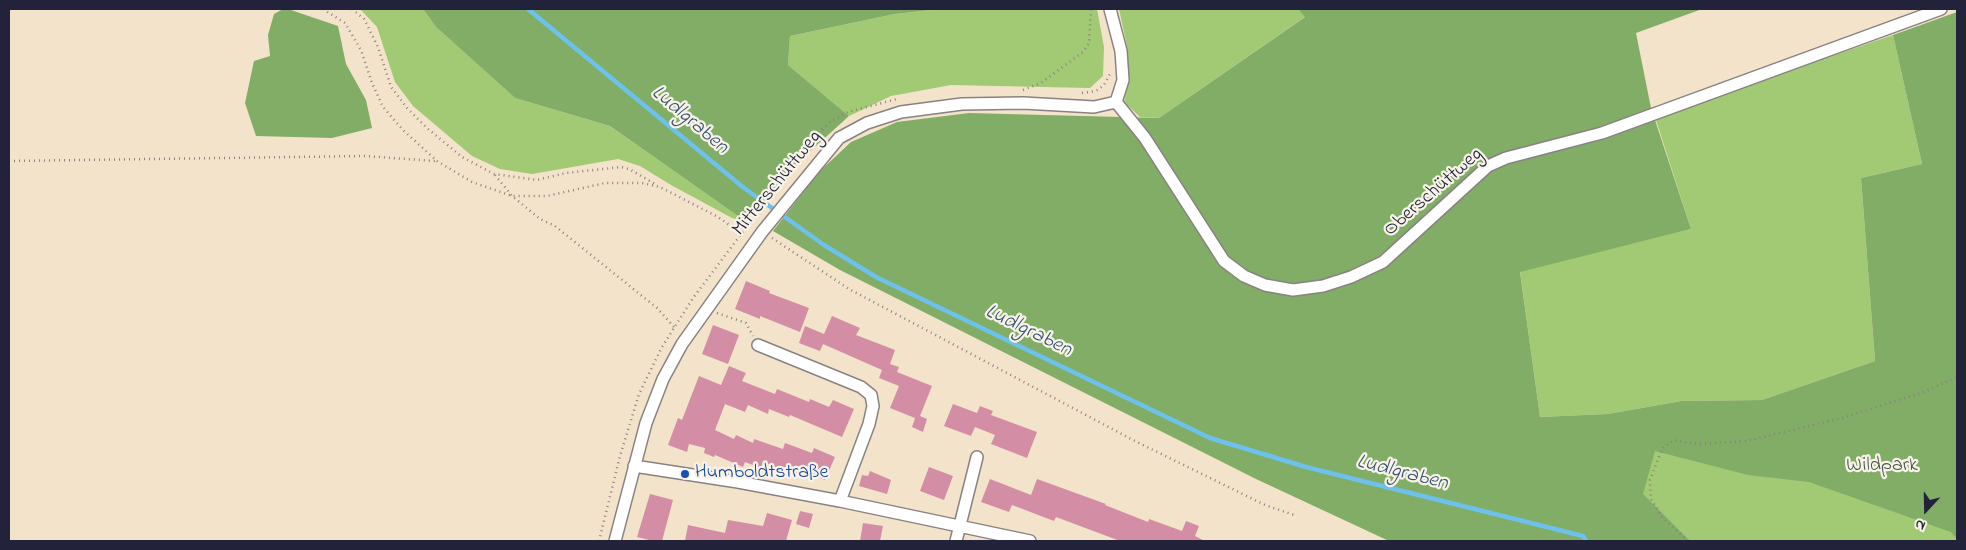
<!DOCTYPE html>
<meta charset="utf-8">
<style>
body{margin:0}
#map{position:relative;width:1966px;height:550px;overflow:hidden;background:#f3e3ca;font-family:"Indie Flower",sans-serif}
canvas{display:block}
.frame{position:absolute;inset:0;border:10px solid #22223b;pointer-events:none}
.north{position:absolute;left:1901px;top:485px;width:50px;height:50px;-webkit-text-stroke:4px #f7f3e8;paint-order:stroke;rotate:201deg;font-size:14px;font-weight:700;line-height:20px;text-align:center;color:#22223b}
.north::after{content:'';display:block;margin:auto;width:18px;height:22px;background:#22223b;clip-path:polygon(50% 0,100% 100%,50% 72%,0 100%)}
</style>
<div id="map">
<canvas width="1966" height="550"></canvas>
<div class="frame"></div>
<div class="north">N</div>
</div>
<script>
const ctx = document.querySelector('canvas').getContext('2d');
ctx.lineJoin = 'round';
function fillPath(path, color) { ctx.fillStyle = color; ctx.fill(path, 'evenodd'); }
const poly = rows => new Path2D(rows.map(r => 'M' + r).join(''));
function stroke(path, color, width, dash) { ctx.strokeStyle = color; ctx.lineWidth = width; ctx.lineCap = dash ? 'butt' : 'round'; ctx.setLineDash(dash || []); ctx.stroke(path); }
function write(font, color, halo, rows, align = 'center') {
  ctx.font = font + ' "Indie Flower",sans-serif'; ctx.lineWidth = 4.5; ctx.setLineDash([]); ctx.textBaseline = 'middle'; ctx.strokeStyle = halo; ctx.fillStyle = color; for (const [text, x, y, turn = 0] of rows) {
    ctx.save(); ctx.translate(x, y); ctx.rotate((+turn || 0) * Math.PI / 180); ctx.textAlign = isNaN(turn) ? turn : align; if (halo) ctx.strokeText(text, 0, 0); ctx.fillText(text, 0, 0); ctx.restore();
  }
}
fillPath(poly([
 [360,9,423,9,436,27,515,98,610,126,745,221,732,218,671,185,640,166,618,159,532,174,500,169,472,156,413,106,395,82,377,27],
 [940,9,1097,9,1104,47,1103,76,1090,88,951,85,891,96,849,116,788,65,790,36,895,14],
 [1119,9,1298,9,1306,16,1159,118,1140,117,1124,102,1128,82,1128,51],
 [1893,35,1922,164,1861,178,1875,361,1762,400,1681,401,1608,414,1540,417,1520,271,1691,229,1655,117],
 [1957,357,1957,541,1667,541,1646,523,1629,457]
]), '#a2c974');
fillPath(poly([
 [283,9,288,9,338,26,346,64,366,100,372,128,332,138,256,136,245,103,254,61,270,56,268,35,274,14],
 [423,9,940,9,895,14,790,36,788,65,849,116,795,165,745,221,610,126,515,98,436,27],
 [1298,9,1702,9,1636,33,1651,108,1691,229,1520,272,1540,417,1608,414,1681,401,1762,400,1875,361,1861,178,1922,164,1893,35,1957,12,1957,539,1951,532,1809,482,1748,475,1655,451,1643,494,1690,541,1389,541,1256,479,840,270,773,231,819,172,851,142,897,122,969,113,1159,118,1305,17]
]), '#81ad66');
stroke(poly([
 [528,9,744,188,824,245,876,277,1210,438,1306,467,1583,536,1586,541]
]), '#6ec1ea', 4.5);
fillPath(poly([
 [746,281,770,291,769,293,809,308,800,332,760,316,760,319,735,309],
 [832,316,860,328,856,335,895,350,890,364,899,367,897,372,932,386,920,416,927,419,923,432,912,427,915,418,890,408,899,386,879,378,882,370,823,344,820,351,799,343,805,326,824,334],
 [713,325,739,335,728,364,702,354],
 [729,366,746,373,742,381,775,394,777,389,809,402,810,399,829,407,833,400,854,409,842,437,790,415,789,417,769,409,768,414,748,405,745,412,725,404,715,430,734,439,736,435,753,443,754,439,783,449,785,443,812,453,814,448,835,457,825,480,803,471,801,477,763,462,761,468,745,462,743,467,715,455,714,457,704,453,705,448,689,444,687,452,668,445,678,418,682,420,699,376,721,385],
 [953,404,977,413,980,406,993,411,991,415,1037,432,1027,458,991,444,995,435,975,427,971,436,944,426],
 [929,467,953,476,944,500,920,491],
 [870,471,891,480,887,494,859,486,862,475,868,476],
 [990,479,1031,495,1037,479,1106,504,1105,505,1148,522,1149,519,1182,531,1186,521,1199,526,1195,536,1205,541,1120,541,1056,517,1054,521,1012,505,1009,512,981,502],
 [650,494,673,500,662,541,653,541,637,537],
 [800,511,813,514,809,528,796,524],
 [767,513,792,520,786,541,685,541,688,525,725,533,728,520,763,526],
 [863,523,883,526,880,541,860,541]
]), '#d38ea5');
const street = poly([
 [1110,9,1121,51,1123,80,1116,102],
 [1116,102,1145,138,1224,261,1244,276,1265,285,1293,290,1323,286,1351,277,1383,262,1488,166,1506,158,1602,133,1941,9],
 [758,345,861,387,871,395,873,406,869,424,840,501],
 [634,466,738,482,840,501,1030,541],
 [615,541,646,423,663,379,682,344,762,232,839,138,867,123,901,112,962,104,1023,103,1094,107,1116,102],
 [956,541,977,457]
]);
stroke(street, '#8a8282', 14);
stroke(poly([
 [323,9,345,23,361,50,372,83,383,107,403,130,437,161,472,182,512,196,547,196,605,183,642,183,660,187,718,217,741,233],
 [352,9,364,19,378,47,391,87,407,108,427,128,462,157,494,174,537,180,566,173,621,167,629,169,657,185],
 [1023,90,1041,83,1083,52,1089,43,1091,9],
 [1082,93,1096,91,1104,85,1110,74],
 [9,161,365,156,435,161],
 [495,175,512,196,540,219,555,226,657,308,675,328],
 [772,238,849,289,1133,440,1265,505,1294,515],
 [717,313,746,323,753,336],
 [599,541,620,456,639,394,662,347,693,298,814,137,830,122,848,112,897,99],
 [1688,541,1662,517,1651,499,1650,480,1658,459,1663,448,1674,440,1696,444,1747,441,1842,418,1924,392,1957,377]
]), '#8a8282', 2.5, [1, 4]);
stroke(street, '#fff', 11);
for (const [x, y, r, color] of [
 [685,474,5,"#1a4fb4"]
]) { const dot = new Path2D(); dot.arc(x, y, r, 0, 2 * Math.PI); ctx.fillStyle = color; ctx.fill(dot); stroke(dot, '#f7f3e8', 2); }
write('20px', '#22223b', '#f7f3e8', [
 ["Mitterschüttweg",778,184,-51],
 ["Oberschüttweg",1434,193,-41]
]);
write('20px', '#48544c', '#f7f3e8', [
 ["Wildpark",1882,467]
]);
write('20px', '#164399', '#f7f3e8', [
 ["Humboldtstraße",695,474]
], 'left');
write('italic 21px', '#395270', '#f7f3e8', [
 ["Ludlgraben",689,121,40],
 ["Ludlgraben",1028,332,26],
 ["Ludlgraben",1402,474,14]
]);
</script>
